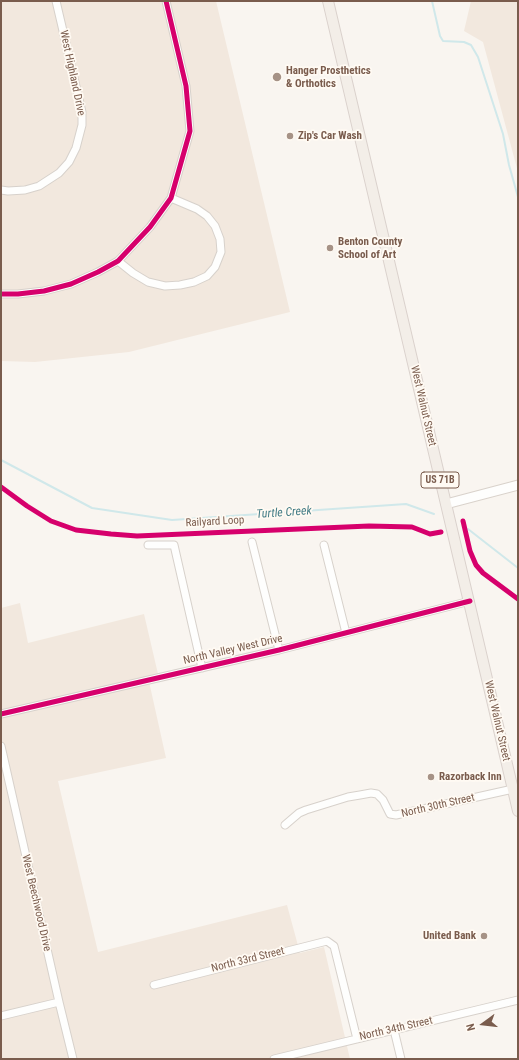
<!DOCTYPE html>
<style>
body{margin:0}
#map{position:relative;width:519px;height:1060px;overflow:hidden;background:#f9f5f0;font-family:"Roboto Condensed",sans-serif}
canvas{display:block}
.frame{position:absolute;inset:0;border:2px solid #7a5c4d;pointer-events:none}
.north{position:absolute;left:463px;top:1004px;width:40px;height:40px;-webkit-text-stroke:3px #fffaf3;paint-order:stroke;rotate:255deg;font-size:11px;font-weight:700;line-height:16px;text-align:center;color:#7a5c4d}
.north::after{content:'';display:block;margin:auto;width:14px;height:18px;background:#7a5c4d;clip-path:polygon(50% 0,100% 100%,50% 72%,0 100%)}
</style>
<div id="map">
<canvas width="519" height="1060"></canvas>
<div class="frame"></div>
<div class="north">N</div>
</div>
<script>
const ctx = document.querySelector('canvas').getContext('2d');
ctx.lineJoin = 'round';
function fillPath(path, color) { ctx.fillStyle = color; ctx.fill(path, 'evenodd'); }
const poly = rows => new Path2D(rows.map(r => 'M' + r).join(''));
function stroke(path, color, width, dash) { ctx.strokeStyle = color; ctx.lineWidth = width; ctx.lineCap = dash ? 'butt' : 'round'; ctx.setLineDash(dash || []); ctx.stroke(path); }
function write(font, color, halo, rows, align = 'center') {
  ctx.font = font + ' "Roboto Condensed",sans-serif'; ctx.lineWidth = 3.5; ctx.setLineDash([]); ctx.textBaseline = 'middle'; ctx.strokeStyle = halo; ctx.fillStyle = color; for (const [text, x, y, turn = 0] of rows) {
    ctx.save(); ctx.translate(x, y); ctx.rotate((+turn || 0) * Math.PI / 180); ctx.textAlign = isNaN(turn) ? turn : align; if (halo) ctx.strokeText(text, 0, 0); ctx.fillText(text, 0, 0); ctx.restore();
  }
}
fillPath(poly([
 [1,1,216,1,290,312,129,352,35,362,1,361],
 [471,1,518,1,518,172,483,42,464,31],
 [20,603,28,643,144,614,158,674,148,677,166,758,58,781,98,952,287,905,300,953,324,947,350,1059,1,1059,1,608]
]), '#f2e8de');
stroke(poly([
 [432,1,440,36,443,41,464,42,471,45,478,57,503,134,509,165,518,197],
 [1,460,92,508,172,520,406,504,434,514],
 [468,529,518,568]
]), '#d0e8ea', 2);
const street = poly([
 [1,190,8,191,25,190,39,186,59,173,69,162,76,148,82,125,82,112,56,1],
 [118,261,133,273,148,282,165,286,180,285,194,282,207,276,215,267,221,252,220,239,215,226,207,216,197,209,171,198],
 [1,294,18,294,44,291,71,284,98,272,118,261,150,227,171,198,190,131,186,86,166,1],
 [252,542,279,650],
 [148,545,174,545,202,668],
 [324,545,346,633],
 [1,714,279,650,470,601],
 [1,746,59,1002,73,1059],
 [285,825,299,813,306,810,348,797,360,795,371,793,377,794,383,800,390,814,396,815,513,789],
 [154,985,327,941,334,946,357,1039],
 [1,1016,59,1002],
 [394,1030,401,1059],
 [274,1059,518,1000]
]);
const secondary = poly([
 [446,504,518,485]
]);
const primary = poly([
 [328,1,518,811]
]);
stroke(street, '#d7d1cb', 9);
stroke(secondary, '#d9d2cb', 11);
stroke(primary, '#dad1cc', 12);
stroke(street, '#fefefd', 7);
stroke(secondary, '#fefefd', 9);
stroke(primary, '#f3eee8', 10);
stroke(poly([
 [1,294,18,294,44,291,71,284,98,272,118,261,150,227,171,198,190,131,186,86,166,1],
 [1,487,27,506,51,521,76,530,111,534,137,536,369,526,412,527,430,534,441,532],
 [463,521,470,551,476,565,483,573,518,599],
 [1,714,279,650,470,601]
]), '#d6006c', 5);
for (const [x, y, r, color] of [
 [277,77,5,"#a69286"],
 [290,136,4,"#a69286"],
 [330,248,4,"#a69286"],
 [431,777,4,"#a69286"],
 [484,936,4,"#a69286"]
]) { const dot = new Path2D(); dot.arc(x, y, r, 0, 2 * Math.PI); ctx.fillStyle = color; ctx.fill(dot); stroke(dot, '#fffaf3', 1.5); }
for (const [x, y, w] of [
 [440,480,38]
]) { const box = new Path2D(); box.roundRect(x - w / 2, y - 8, w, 16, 3); ctx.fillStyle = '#fffaf3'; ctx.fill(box); stroke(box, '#7a5c4d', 1); }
write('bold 10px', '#7a5c4d', null, [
 ["US 71B",440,480]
]);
write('bold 11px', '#7a5c4d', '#fffaf3', [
 ["Hanger Prosthetics",286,71],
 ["& Orthotics",286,84],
 ["Zip's Car Wash",298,136],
 ["Benton County",338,242],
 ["School of Art",338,255],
 ["Razorback Inn",439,777],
 ["United Bank",476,936,"right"]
], 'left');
write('11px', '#7a5c4d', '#fffaf3', [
 ["West Highland Drive",72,73,78],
 ["West Walnut Street",423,406,77],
 ["Railyard Loop",215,522,-3],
 ["North Valley West Drive",233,650,-13],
 ["West Walnut Street",497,721,77],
 ["North 30th Street",438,806,-13],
 ["West Beechwood Drive",36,903,77],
 ["North 33rd Street",248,960,-14],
 ["North 34th Street",396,1029,-13]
]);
write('italic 12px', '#437c86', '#fffaf3', [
 ["Turtle Creek",284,513,-4]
]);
</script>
